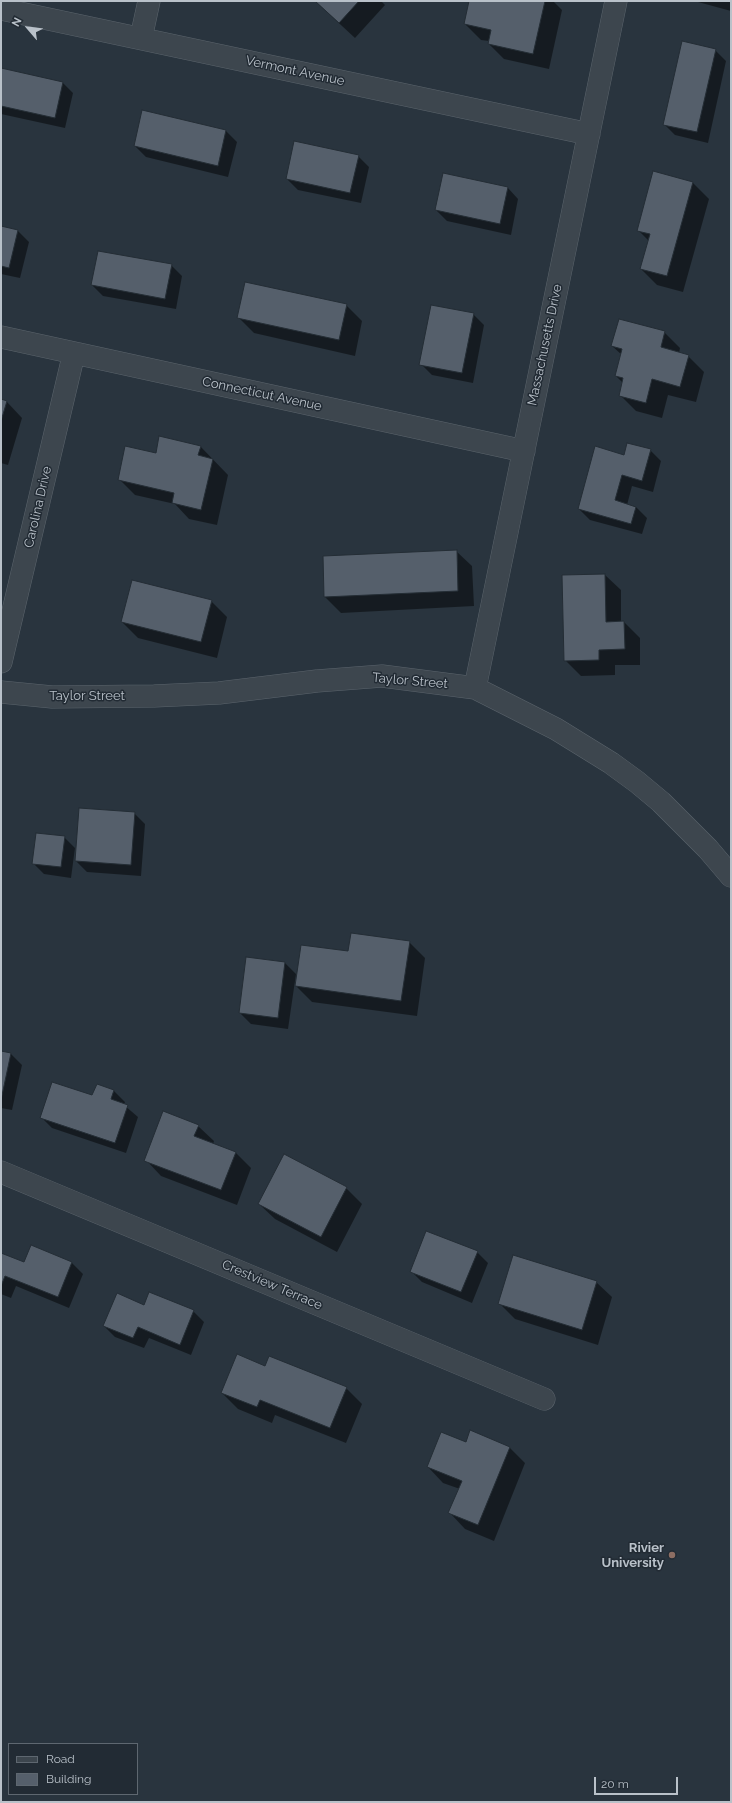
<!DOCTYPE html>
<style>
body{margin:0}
#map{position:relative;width:732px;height:1803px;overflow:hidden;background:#29343e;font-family:Raleway,sans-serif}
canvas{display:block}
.frame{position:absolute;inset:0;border:2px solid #b9c1c9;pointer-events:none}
.legend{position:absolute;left:8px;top:1743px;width:130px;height:52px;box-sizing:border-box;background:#222b34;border:1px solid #5e6770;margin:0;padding:5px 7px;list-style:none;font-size:12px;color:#b9c1c9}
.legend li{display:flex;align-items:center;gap:8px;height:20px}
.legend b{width:20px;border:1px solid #5e6770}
.north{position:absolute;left:8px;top:8px;width:40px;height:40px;-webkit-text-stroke:3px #222b34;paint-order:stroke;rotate:298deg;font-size:11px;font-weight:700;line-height:16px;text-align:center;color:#b9c1c9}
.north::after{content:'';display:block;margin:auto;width:14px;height:18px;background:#b9c1c9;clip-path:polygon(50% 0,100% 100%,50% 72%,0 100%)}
.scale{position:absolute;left:594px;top:1777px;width:84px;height:18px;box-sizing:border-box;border:2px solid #b9c1c9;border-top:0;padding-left:5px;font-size:12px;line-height:14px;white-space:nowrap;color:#b9c1c9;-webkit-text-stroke:3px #222b34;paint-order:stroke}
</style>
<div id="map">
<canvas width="732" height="1803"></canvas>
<div class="frame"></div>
<ul class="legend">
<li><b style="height:5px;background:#3d464e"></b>Road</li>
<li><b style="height:11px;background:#555f6b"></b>Building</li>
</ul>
<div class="north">N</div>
<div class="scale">20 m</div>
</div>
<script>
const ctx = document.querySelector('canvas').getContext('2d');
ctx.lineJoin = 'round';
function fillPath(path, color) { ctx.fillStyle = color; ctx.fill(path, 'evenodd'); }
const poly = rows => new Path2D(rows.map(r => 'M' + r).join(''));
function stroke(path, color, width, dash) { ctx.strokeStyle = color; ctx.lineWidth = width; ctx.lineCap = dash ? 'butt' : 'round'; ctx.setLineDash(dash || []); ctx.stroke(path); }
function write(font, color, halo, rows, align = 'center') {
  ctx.font = font + ' Raleway,sans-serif'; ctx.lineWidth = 3; ctx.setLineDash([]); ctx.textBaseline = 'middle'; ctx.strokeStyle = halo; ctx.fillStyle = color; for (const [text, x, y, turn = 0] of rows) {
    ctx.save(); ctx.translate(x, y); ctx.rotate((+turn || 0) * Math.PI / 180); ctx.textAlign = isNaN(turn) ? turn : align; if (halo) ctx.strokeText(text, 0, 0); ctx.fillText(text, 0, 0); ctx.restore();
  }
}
fillPath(poly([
 [315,1,381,1,385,5,355,38],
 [470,1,553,1,562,10,549,69,504,59,489,44,489,41,481,40,465,24],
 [697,1,731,1,731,11,698,2],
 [715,50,726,61,708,143,675,135,664,124],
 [1,69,62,82,73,93,65,128,1,114],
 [143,111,226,131,237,142,228,177,146,157,135,146],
 [358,156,369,167,361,203,298,190,287,179],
 [654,172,693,183,709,199,683,292,657,285,641,269,649,241,638,230],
 [508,188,518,199,511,235,447,221,436,210],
 [1,227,18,231,29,242,20,278,1,274],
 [171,265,182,276,176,309,103,296,92,285],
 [346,305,362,321,355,356,254,333,238,317],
 [473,314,484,325,473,383,432,375,421,364],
 [664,332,680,348,679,353,688,356,704,372,696,402,668,395,662,418,636,411,620,395,623,383,616,376,622,355,612,346],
 [1,400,7,402,22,418,8,465,1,463],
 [200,446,228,475,217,525,189,519,175,504,135,495,119,479,157,454],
 [650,450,661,461,653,492,632,486,627,505,636,507,647,518,642,534,590,520,579,509,625,456],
 [456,551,472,566,474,606,341,613,325,597],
 [605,575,621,590,621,622,624,622,640,638,640,665,615,665,615,675,581,676,565,660],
 [211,601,227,617,217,658,138,638,122,622],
 [134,813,145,824,141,876,87,872,76,861],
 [64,837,75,848,71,878,44,874,33,863],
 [409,942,425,958,417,1016,312,1002,296,986,349,952],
 [285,963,296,974,288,1029,251,1024,240,1013],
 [1,1052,11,1054,22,1065,12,1110,1,1108],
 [97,1085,114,1091,125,1102,124,1105,138,1117,126,1153,52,1128,41,1117,93,1097],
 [198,1126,214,1141,213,1144,235,1152,251,1168,237,1205,161,1176,146,1160],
 [346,1188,362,1204,337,1252,275,1219,259,1204],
 [477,1252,488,1263,472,1303,422,1282,411,1271],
 [1,1254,24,1264,72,1263,83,1274,69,1308,16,1286,11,1298,1,1294],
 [596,1282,612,1297,598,1345,515,1319,499,1303],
 [145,1306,193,1311,204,1322,191,1355,149,1338,144,1348,115,1337,104,1326],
 [266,1367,346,1388,362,1404,346,1443,275,1415,272,1423,238,1409,222,1393],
 [466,1443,510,1448,525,1463,494,1541,465,1529,450,1513,460,1489,443,1483,428,1467]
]), '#0007');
const building = poly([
 [315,1,359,1,339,23,315,1],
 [469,1,545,1,533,54,488,44,491,30,464,24,469,1],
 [682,41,716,49,697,132,663,125,682,41],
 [1,68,63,82,55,118,1,106,1,68],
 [142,110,226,130,218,166,134,146,142,110],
 [294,141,359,155,350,193,286,179,294,141],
 [653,171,693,182,667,276,640,269,650,234,637,231,653,171],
 [443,173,508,187,500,224,435,210,443,173],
 [1,226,18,230,9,268,1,266,1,226],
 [98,251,172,264,165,299,91,285,98,251],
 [245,282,347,304,339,340,237,318,245,282],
 [431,305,474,313,462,373,419,365,431,305],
 [619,319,665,331,661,347,689,355,680,387,652,379,646,403,619,396,623,378,615,376,622,349,611,346,619,319],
 [1,399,7,401,1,421,1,399],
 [159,436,201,446,198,455,213,459,201,510,172,503,174,493,118,480,125,446,156,453,159,436],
 [627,443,651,449,642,481,622,475,615,500,636,507,631,524,578,509,595,446,624,455,627,443],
 [457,550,458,591,324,597,323,556,457,550],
 [605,574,606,622,624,621,625,649,599,650,599,660,564,661,562,575,605,574],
 [132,580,212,600,201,642,121,622,132,580],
 [79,808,135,812,131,865,75,861,79,808],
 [36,833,65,836,61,867,32,864,36,833],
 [351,933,410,941,401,1001,295,986,301,945,348,951,351,933],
 [246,957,285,962,278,1018,239,1013,246,957],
 [1,1051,11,1053,1,1100,1,1051],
 [52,1082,92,1095,97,1084,114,1090,111,1099,128,1105,115,1143,40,1118,52,1082],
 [163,1111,199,1125,194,1136,236,1152,221,1190,144,1161,163,1111],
 [284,1154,347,1187,321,1237,258,1204,284,1154],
 [426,1231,478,1251,461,1292,410,1272,426,1231],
 [31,1245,72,1262,58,1297,5,1276,1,1286,1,1253,24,1262,31,1245],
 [513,1255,597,1281,582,1330,498,1304,513,1255],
 [149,1292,194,1310,180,1345,138,1327,133,1338,103,1326,117,1293,144,1305,149,1292],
 [237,1354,265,1366,269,1356,347,1387,330,1428,260,1400,257,1407,221,1393,237,1354],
 [470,1430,510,1447,478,1525,448,1513,462,1481,427,1467,441,1432,466,1442,470,1430]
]);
fillPath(building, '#555f6b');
stroke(building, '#242d35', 1);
const minor = poly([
 [1,9,589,134],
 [141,38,149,1],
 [1,337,524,451],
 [1,662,74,353],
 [475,688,616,1],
 [1,692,52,697,154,696,219,693,317,681,382,676,475,688,556,729,611,763,637,782,661,802,708,849,731,876],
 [1,1172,544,1399]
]);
stroke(minor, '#5b646c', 23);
stroke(minor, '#3d464e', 22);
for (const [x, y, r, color] of [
 [672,1555,4,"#8d6e63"]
]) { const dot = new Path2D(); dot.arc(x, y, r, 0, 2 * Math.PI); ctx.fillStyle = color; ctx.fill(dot); stroke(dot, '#222b34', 1.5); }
write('13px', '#b9c1c9', '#222b34', [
 ["Vermont Avenue",295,71,12],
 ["Massachusetts Drive",545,345,-78],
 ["Connecticut Avenue",262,394,12],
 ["Carolina Drive",38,507,-77],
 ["Taylor Street",410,681,5],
 ["Taylor Street",87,696],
 ["Crestview Terrace",272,1285,23]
]);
write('bold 13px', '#b9c1c9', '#222b34', [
 ["Rivier",664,1548],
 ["University",664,1563]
], 'right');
</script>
